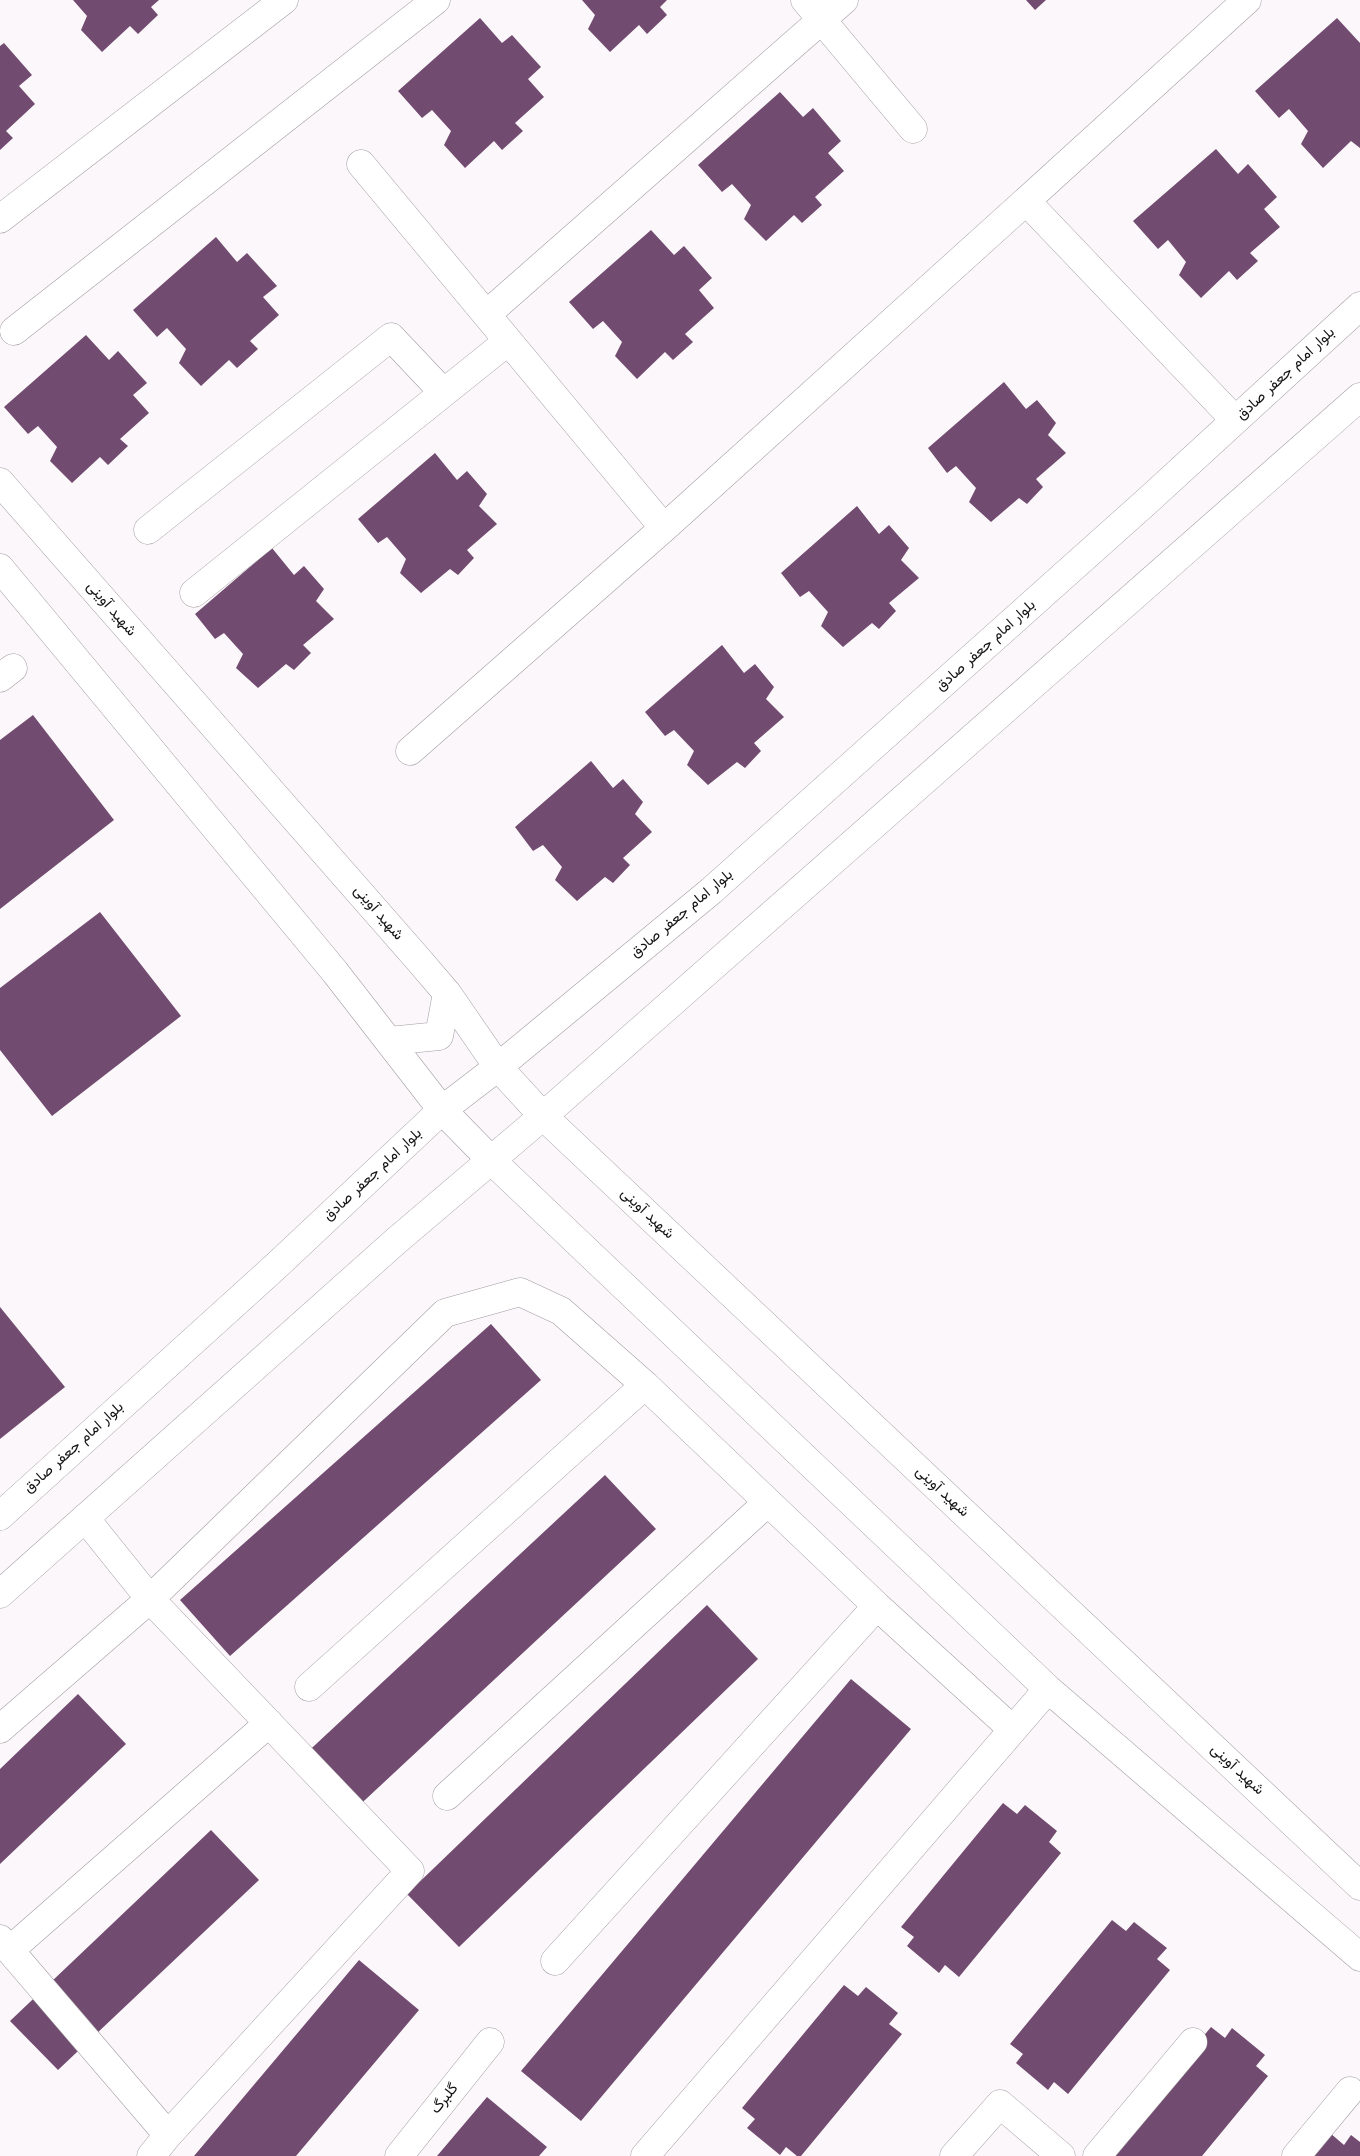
<!DOCTYPE html>
<meta charset="utf-8">
<style>
body{margin:0}
canvas{display:block;background:#fcf7fb}
</style>
<canvas width="1360" height="2156"></canvas>
<script>
const ctx = document.querySelector('canvas').getContext('2d');
ctx.lineJoin = 'round';
function fillPath(path, color) { ctx.fillStyle = color; ctx.fill(path, 'evenodd'); }
const poly = rows => new Path2D(rows.map(r => 'M' + r).join(''));
function stroke(path, color, width, dash) { ctx.strokeStyle = color; ctx.lineWidth = width; ctx.lineCap = dash ? 'butt' : 'round'; ctx.setLineDash(dash || []); ctx.stroke(path); }
function write(font, color, halo, rows, align = 'center') {
  ctx.font = font + ' Jost,Vazirmatn,sans-serif'; ctx.lineWidth = 5; ctx.setLineDash([]); ctx.textBaseline = 'middle'; ctx.strokeStyle = halo; ctx.fillStyle = color; for (const [text, x, y, turn = 0] of rows) {
    ctx.save(); ctx.translate(x, y); ctx.rotate((+turn || 0) * Math.PI / 180); ctx.textAlign = isNaN(turn) ? turn : align; if (halo) ctx.strokeText(text, 0, 0); ctx.fillText(text, 0, 0); ctx.restore();
  }
}
fillPath(poly([
 [73,0,159,0,151,7,158,15,138,34,130,26,102,52,81,30,87,16],
 [582,0,667,0,660,7,667,15,647,34,639,25,610,52,588,29,595,15],
 [1026,0,1046,0,1035,10],
 [480,18,502,43,512,35,541,67,528,79,544,97,515,123,523,131,502,150,494,141,465,168,444,145,451,131,432,110,422,118,398,91],
 [1337,18,1360,43,1360,148,1351,141,1323,168,1301,144,1308,131,1289,109,1279,118,1255,91],
 [4,43,32,75,19,86,35,104,6,131,13,138,0,150,0,46],
 [780,92,803,117,813,108,841,141,828,153,844,171,815,197,822,205,802,223,794,215,766,241,744,219,751,205,732,184,722,192,698,165],
 [1216,149,1238,174,1248,164,1277,197,1264,209,1280,227,1250,253,1258,261,1237,280,1229,271,1201,298,1179,275,1186,262,1168,240,1158,249,1133,221],
 [651,230,674,255,684,246,712,278,699,290,714,308,685,334,693,342,673,360,665,352,637,379,615,356,622,342,603,321,593,329,569,302],
 [216,237,237,262,247,253,277,286,263,297,279,315,250,341,258,349,237,368,229,360,201,386,179,363,186,349,167,328,157,337,133,310],
 [86,335,109,360,118,351,147,383,133,395,149,413,120,439,128,446,108,465,100,457,72,483,50,461,57,447,38,426,28,434,4,407],
 [1004,382,1026,409,1037,400,1056,423,1048,435,1066,453,1036,479,1043,487,1027,504,1019,498,991,522,969,502,976,488,956,466,947,473,928,448],
 [435,453,457,480,467,471,487,494,479,506,497,524,467,550,474,558,458,575,450,569,421,593,400,573,406,559,387,537,378,543,358,519],
 [857,506,879,534,889,525,909,548,901,560,919,578,889,603,896,611,879,629,872,623,843,647,821,626,828,612,809,591,800,597,781,573],
 [272,548,294,575,304,566,324,589,316,601,334,619,303,645,311,653,294,670,286,664,258,688,236,668,243,654,224,633,215,639,195,614],
 [722,645,744,673,755,664,774,687,766,699,784,717,754,743,761,751,745,768,737,762,708,785,687,765,694,751,674,730,665,736,645,712],
 [33,715,114,820,0,909,0,740],
 [591,761,613,788,623,779,643,802,635,814,652,832,623,858,630,865,613,883,605,877,577,901,555,880,562,867,543,845,533,851,515,827],
 [100,912,181,1016,52,1116,0,1050,0,988],
 [0,1307,65,1387,0,1439],
 [491,1324,541,1380,230,1656,180,1600],
 [605,1475,656,1529,351,1813,300,1759],
 [707,1605,758,1659,459,1947,407,1894],
 [851,1679,911,1729,581,2121,521,2071],
 [78,1694,126,1744,0,1864,0,1769],
 [1003,1803,1017,1814,1025,1805,1057,1831,1049,1842,1061,1853,959,1977,945,1965,939,1973,907,1946,914,1937,901,1927],
 [211,1830,259,1880,58,2070,10,2021],
 [1112,1920,1126,1931,1134,1922,1167,1948,1157,1959,1170,1970,1068,2094,1054,2082,1048,2090,1016,2063,1023,2054,1010,2044],
 [359,1960,419,2010,296,2156,194,2156],
 [844,1985,858,1996,866,1987,898,2013,889,2024,902,2034,801,2156,797,2156,786,2147,780,2155,747,2128,755,2119,742,2108],
 [1211,2027,1225,2038,1232,2028,1265,2055,1256,2066,1268,2076,1202,2156,1115,2156,1109,2150],
 [487,2097,547,2147,539,2156,437,2156],
 [1330,2133,1344,2145,1351,2135,1360,2142,1360,2156,1311,2156]
]), '#724c70');
const minor = poly([
 [805,0,913,129],
 [361,164,664,528],
 [0,219,284,0],
 [487,314,844,0],
 [14,331,436,0],
 [1235,420,1026,201,1247,0],
 [148,530,391,337,443,392],
 [194,593,507,342],
 [0,678,13,668],
 [410,751,664,528,1026,201],
 [543,1116,1360,1886],
 [491,1160,1048,1689,1360,1957],
 [85,1518,150,1599,410,1871,168,2135,151,2156],
 [309,1687,645,1385],
 [0,1729,150,1599,445,1313,520,1292,561,1311,645,1385,877,1606,1012,1729],
 [447,1796,768,1502],
 [0,1939,168,2135],
 [10,1950,269,1723],
 [555,1961,877,1606],
 [399,2156,490,2042],
 [645,2156,1048,1689],
 [954,2156,1000,2104,1061,2156],
 [1097,2156,1193,2042],
 [1296,2156,1350,2091]
]);
const tertiary = poly([
 [0,482,417,958,447,993,498,1067,543,1116],
 [0,568,335,972,442,1110,491,1160],
 [389,1041,439,1036,447,993],
 [0,1516,275,1267,442,1110,498,1067,711,891,1145,503,1360,306],
 [0,1594,396,1241,543,1116,1360,397]
]);
stroke(minor, '#a29da1', 29);
stroke(tertiary, '#a29da1', 29);
stroke(minor, '#fff', 28);
stroke(tertiary, '#fff', 28);
write('15px', '#141314', '#fff', [
 ["بلوار امام جعفر صادق",1286,374,-43],
 ["شهید آوینی",111,609,49],
 ["بلوار امام جعفر صادق",986,646,-42],
 ["شهید آوینی",378,913,49],
 ["بلوار امام جعفر صادق",682,914,-40],
 ["بلوار امام جعفر صادق",373,1175,-43],
 ["شهید آوینی",647,1214,43],
 ["بلوار امام جعفر صادق",74,1448,-42],
 ["شهید آوینی",942,1492,43],
 ["شهید آوینی",1237,1770,43],
 ["گلبرگ",445,2099,-51]
]);
</script>
